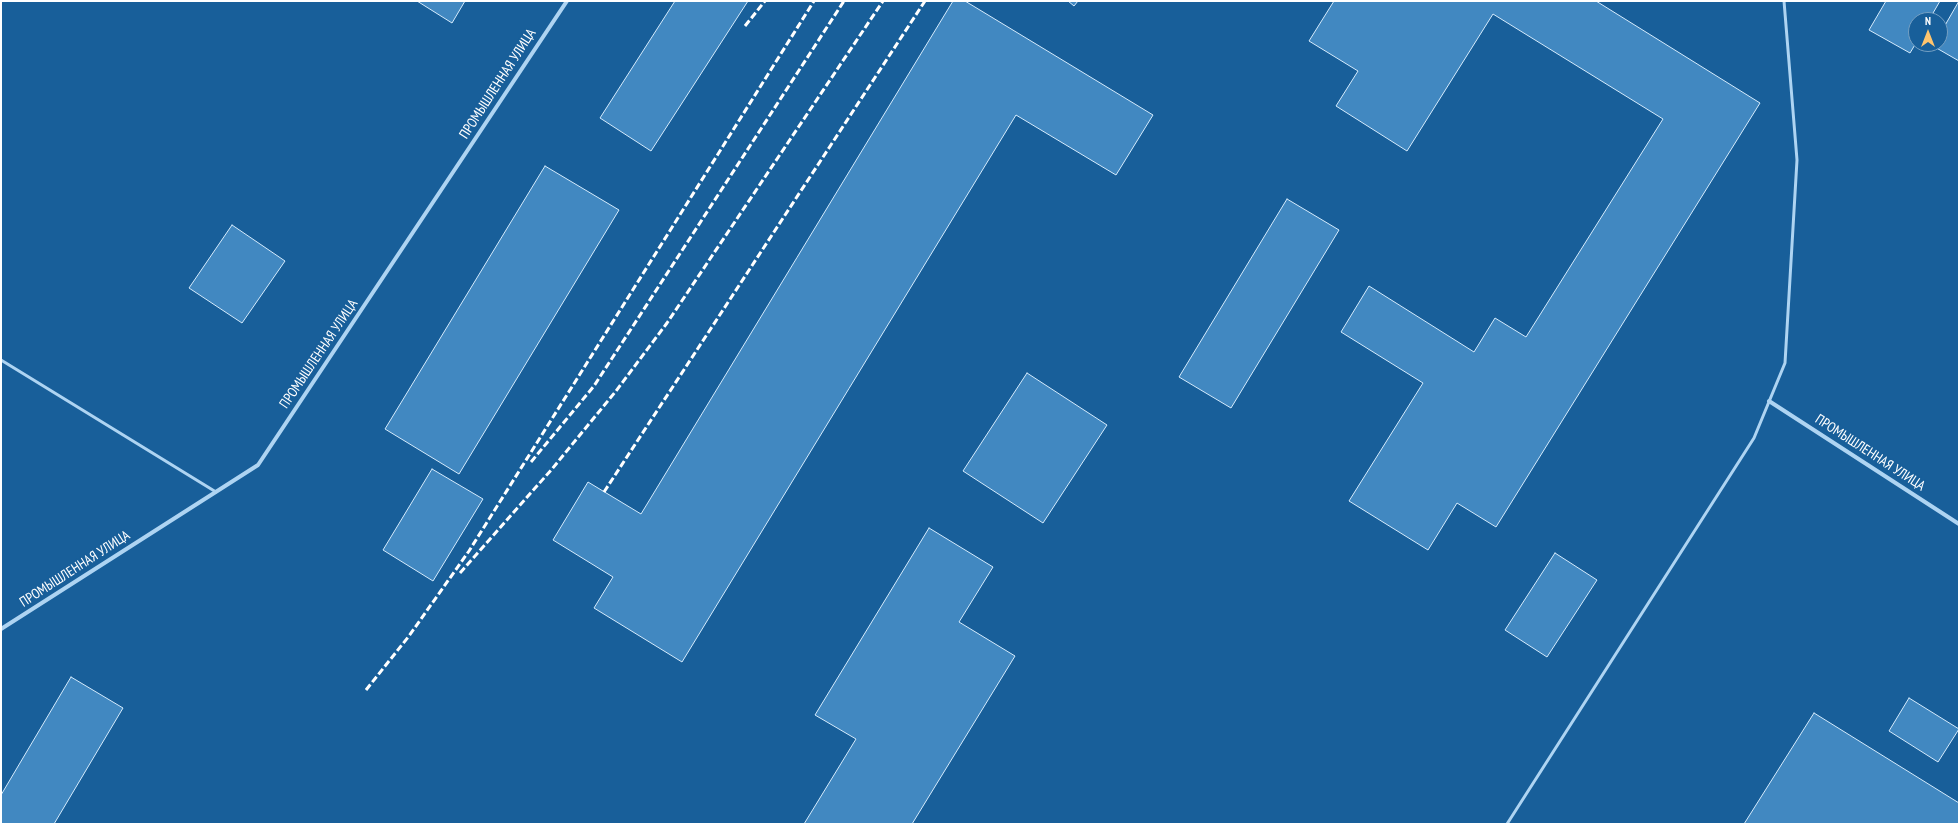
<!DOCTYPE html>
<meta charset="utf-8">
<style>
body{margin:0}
#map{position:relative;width:1960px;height:825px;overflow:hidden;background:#185f9a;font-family:"PT Sans Narrow",sans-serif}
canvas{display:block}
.frame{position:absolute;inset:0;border:2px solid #fff;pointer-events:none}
.north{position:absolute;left:1908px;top:12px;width:40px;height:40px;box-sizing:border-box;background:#185f9a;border:1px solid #749fc2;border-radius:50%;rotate:0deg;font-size:11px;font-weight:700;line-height:16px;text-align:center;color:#fff}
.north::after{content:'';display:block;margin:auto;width:14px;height:18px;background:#ffc56e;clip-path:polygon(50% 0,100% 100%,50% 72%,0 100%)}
</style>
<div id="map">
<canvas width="1960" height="825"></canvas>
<div class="frame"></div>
<div class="north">N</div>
</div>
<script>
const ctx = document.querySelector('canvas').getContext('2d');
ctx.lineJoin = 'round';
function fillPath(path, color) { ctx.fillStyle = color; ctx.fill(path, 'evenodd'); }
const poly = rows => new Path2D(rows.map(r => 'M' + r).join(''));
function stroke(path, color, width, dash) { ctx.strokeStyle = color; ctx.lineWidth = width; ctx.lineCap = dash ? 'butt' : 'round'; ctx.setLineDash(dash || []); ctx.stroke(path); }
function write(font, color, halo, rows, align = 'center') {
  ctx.font = font + ' "PT Sans Narrow",sans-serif'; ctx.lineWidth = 3.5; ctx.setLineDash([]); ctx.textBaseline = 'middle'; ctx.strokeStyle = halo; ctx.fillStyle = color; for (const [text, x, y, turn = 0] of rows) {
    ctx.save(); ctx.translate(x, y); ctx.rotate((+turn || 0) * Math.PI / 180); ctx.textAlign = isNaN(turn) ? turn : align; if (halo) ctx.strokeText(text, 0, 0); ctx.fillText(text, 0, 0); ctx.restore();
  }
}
const building = poly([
 [417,1,465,1,452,23,417,1],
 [675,1,748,1,651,151,600,118,675,1],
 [953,1,965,1,1153,115,1116,175,1016,115,682,662,594,608,613,577,553,540,588,482,641,514,953,1],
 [1068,1,1078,1,1074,6,1068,1],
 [1334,1,1596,1,1760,103,1496,527,1457,503,1428,550,1349,501,1423,383,1341,332,1369,286,1474,352,1495,318,1526,337,1663,119,1493,14,1407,151,1336,106,1358,71,1309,41,1334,1],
 [1886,1,1940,1,1929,20,1916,20,1916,43,1910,53,1869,30,1886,1],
 [1959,1,1959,61,1933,46,1934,44,1940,44,1940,34,1959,1],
 [545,166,619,210,459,474,385,429,545,166],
 [1287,199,1339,230,1231,408,1179,377,1287,199],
 [232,225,285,261,242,323,189,288,232,225],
 [1027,373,1107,425,1043,523,963,471,1027,373],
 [432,469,483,499,433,581,383,550,432,469],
 [929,528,993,567,959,622,1015,656,912,824,804,824,856,739,815,715,929,528],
 [1555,553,1597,580,1547,657,1505,630,1555,553],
 [71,677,123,708,54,824,1,824,1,795,71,677],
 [1909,698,1959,729,1938,762,1889,731,1909,698],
 [1814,713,1959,803,1959,824,1744,824,1814,713]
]);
fillPath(building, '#4188c1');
stroke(building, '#d5ebfc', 1);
stroke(poly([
 [1,360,216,492],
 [1507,824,1754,438,1785,363,1797,160,1784,1]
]), '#aed4f2', 3);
stroke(poly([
 [1769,401,1959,524],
 [1,629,258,465,567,1]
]), '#aed4f2', 4);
stroke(poly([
 [745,26,765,1],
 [531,462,594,386,844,1],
 [604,492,925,1],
 [460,573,552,469,616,391,667,323,883,1],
 [366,690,409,636,469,551,814,1]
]), '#fff', 3, [7, 3]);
write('14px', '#fff', '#185f9a', [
 ["ПРОМЫШЛЕННАЯ УЛИЦА",498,84,-57],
 ["ПРОМЫШЛЕННАЯ УЛИЦА",319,354,-56],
 ["ПРОМЫШЛЕННАЯ УЛИЦА",1870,453,33],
 ["ПРОМЫШЛЕННАЯ УЛИЦА",75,569,-33]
]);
</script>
